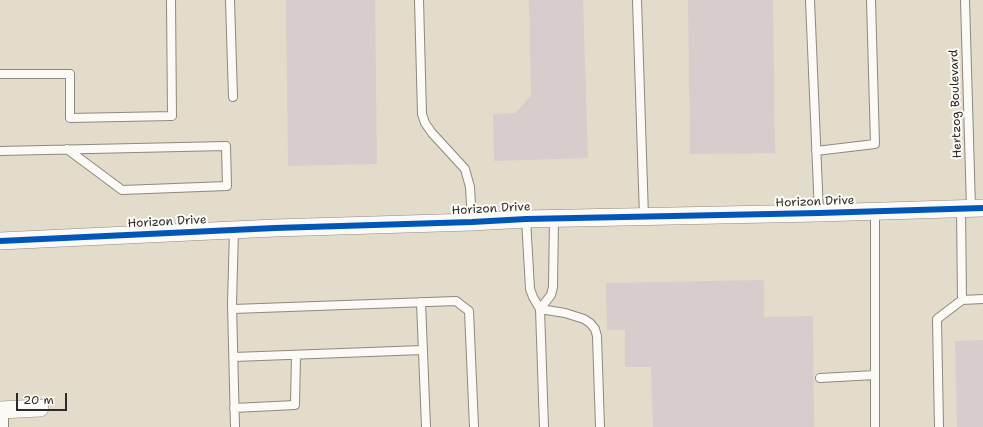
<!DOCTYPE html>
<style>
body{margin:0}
#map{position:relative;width:983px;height:427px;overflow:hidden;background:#e4dcca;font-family:"Shantell Sans",sans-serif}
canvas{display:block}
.scale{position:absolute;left:16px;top:393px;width:51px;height:18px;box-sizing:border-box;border:2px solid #2b2b2b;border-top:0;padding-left:5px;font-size:12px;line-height:14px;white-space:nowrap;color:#2b2b2b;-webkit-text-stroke:3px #fdfcf7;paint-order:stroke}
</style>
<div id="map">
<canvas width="983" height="427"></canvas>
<div class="scale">20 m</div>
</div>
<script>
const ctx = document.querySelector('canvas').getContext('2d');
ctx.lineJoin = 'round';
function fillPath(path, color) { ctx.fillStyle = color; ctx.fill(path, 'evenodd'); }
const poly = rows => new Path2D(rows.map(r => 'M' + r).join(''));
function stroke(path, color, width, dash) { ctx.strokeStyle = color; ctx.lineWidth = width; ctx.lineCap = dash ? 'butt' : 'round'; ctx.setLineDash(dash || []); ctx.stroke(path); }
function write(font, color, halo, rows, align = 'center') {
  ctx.font = font + ' "Shantell Sans",sans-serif'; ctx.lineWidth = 4; ctx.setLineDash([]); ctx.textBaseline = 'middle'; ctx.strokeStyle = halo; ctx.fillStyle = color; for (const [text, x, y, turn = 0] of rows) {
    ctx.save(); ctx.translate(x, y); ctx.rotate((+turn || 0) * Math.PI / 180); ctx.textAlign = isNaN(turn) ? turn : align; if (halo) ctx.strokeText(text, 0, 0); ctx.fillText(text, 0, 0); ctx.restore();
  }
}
fillPath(poly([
 [286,0,375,0,377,164,288,166],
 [529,0,583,0,588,158,494,161,493,114,515,113,531,96],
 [688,0,773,0,775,153,690,154],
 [764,280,764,317,813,316,814,427,653,427,651,367,625,367,625,330,607,330,606,283],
 [983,340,983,427,957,427,955,341]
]), '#d8cccd');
const lane = poly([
 [230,0,233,97],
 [419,0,422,114,425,123,432,133,465,169,470,187,472,222],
 [637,0,644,217],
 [810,0,819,213],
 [965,0,971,208],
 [0,74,70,74,70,118,172,116,171,0],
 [0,151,226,146,227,186,122,190,67,149],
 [816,151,875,144,871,0],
 [961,208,962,300,983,299],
 [526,219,530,289,533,297,540,309,551,295,553,287,554,218],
 [234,230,232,304,235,427],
 [421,302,426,427],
 [233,309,456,301,469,311,474,427],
 [234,357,423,350],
 [820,378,875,375],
 [234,408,295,405,296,355],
 [4,410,4,427],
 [544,427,540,309,565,313,584,319,590,323,595,329,597,336,600,427],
 [875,427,875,211],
 [939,427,937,319,962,300]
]);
const street = poly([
 [0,241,275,228,472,222,526,219,819,213,983,208],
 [0,410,40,408]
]);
stroke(lane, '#8d8980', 10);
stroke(street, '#8d8980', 18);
stroke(lane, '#fbfaf7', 8);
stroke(street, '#fbfaf7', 17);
stroke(poly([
 [0,241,275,228,472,222,526,219,819,213,983,208]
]), '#0057b8', 6);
write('12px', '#2b2b2b', '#fdfcf7', [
 ["Hertzog Boulevard",956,104,-92],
 ["Horizon Drive",815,202,-2],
 ["Horizon Drive",491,209,-3],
 ["Horizon Drive",167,222,-3]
]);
</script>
